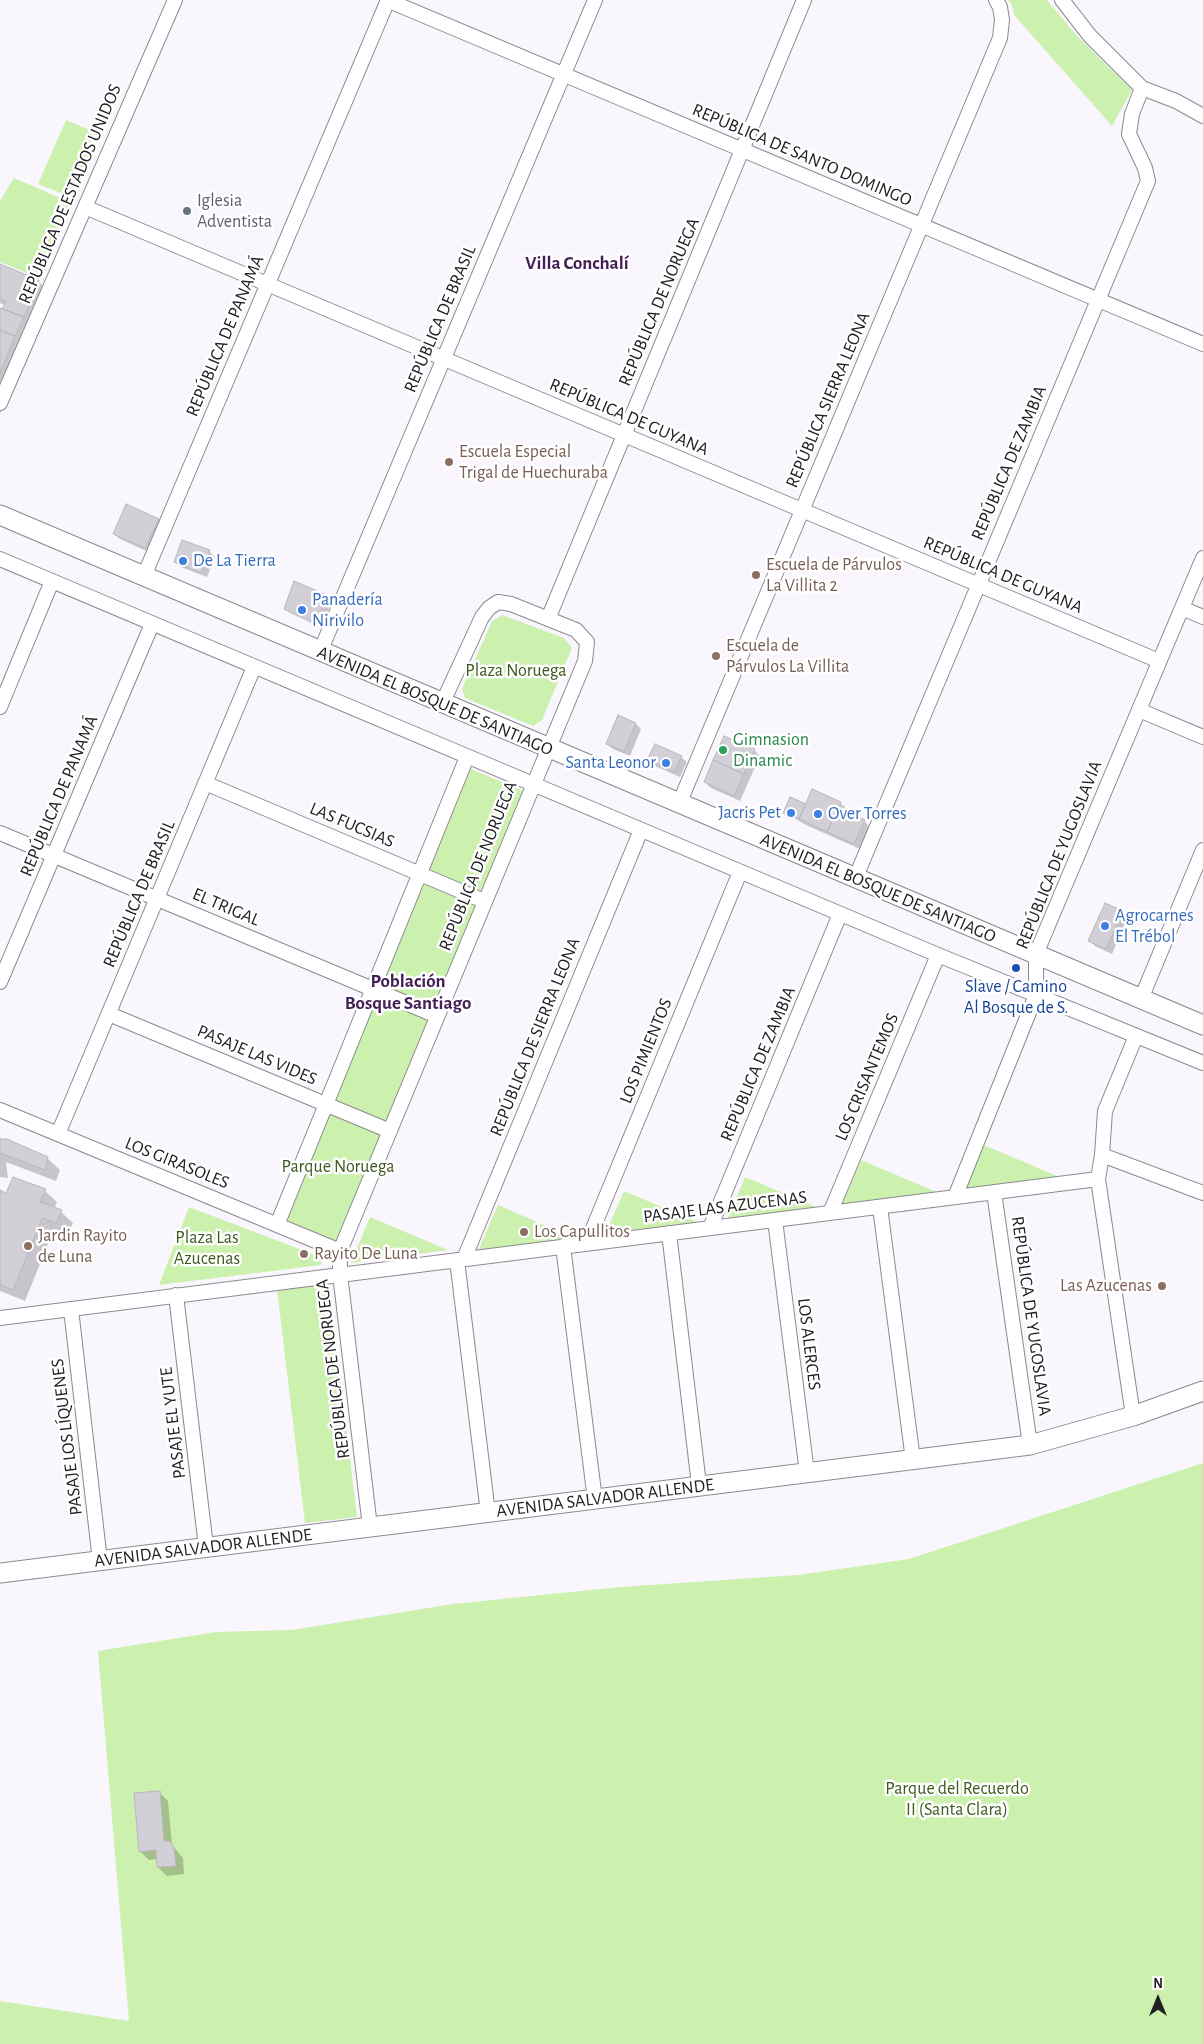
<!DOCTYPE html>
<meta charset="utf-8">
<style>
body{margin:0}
#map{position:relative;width:1203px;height:2044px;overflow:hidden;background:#faf6fe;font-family:"Alegreya Sans",sans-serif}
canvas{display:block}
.north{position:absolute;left:1133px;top:1974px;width:50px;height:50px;-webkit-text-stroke:4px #fff;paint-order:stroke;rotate:0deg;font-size:14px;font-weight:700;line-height:20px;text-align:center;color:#222023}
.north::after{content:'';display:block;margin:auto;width:18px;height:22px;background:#222023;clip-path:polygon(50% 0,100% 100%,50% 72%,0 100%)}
</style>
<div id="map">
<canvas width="1203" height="2044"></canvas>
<div class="north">N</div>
</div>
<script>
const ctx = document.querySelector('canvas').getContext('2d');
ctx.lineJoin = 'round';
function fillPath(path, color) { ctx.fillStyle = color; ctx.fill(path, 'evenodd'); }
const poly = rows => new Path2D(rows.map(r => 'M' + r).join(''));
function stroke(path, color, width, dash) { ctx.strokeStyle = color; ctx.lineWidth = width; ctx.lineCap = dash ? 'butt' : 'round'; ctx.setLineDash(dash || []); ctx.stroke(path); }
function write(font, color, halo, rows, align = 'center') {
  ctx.font = font + ' "Alegreya Sans",sans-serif'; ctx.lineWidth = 5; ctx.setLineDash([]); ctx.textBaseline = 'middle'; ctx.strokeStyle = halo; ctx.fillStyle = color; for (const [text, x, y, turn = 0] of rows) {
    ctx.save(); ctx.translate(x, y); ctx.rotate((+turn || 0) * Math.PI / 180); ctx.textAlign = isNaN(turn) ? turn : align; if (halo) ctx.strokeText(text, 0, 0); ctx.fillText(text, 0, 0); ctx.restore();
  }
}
fillPath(poly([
 [1007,0,1047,0,1077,36,1132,90,1112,126,1015,16,1011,3],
 [66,120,99,134,73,198,38,184],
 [14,178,72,203,42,279,0,262,0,201],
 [502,615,564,638,572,648,542,720,533,726,465,698,462,689,492,621],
 [469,768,523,791,338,1245,284,1220],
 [984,1145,1062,1178,965,1191],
 [861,1160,939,1193,842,1205],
 [745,1177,823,1210,726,1223],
 [624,1191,702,1224,604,1237],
 [498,1205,576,1239,478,1251],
 [189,1207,323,1258,321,1265,159,1285],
 [370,1217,448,1250,351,1263],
 [329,1284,357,1517,305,1523,277,1289],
 [1203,1463,1203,2044,0,2044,0,2001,129,2021,98,1651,216,1632,292,1630,453,1604,620,1587,798,1575,909,1559]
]), '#ccf0ad');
fillPath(poly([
 [0,266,38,281,47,290,27,349,0,414,0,309,3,310,5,305,0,303],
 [158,520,164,525,151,553,120,539,114,534],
 [209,551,215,557,207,577,181,567,175,562],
 [326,596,332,601,321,628,291,614,285,608],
 [290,610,321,625,320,628,290,613],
 [636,724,641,729,630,756,613,749,607,744],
 [725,738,754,750,760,756,740,801,711,788,705,782],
 [681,757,687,762,680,777,655,766,649,760],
 [840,803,846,808,844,812,864,821,870,827,860,849,806,825,784,812,806,805],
 [1122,912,1128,917,1112,954,1095,946,1089,940],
 [0,1140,6,1140,48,1159,60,1170,56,1181,6,1162,8,1178,0,1177],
 [45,1191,57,1202,54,1209,61,1212,73,1223,68,1234,54,1229,25,1301,0,1291,0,1192,7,1194],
 [159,1792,168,1801,172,1845,183,1858,184,1874,167,1876,158,1867,158,1859,149,1860,140,1851]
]), '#0003');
const building = poly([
 [0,264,39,280,24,317,2,309,6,301,0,299,0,264],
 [0,308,24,317,15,336,0,330,0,308],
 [0,330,15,336,0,374,0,330],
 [126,504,159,519,145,548,113,534,126,504],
 [182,540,210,550,201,573,174,562,182,540],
 [294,581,327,595,315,624,284,609,294,581],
 [618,715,636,723,624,751,606,744,618,715],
 [724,736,755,749,744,774,713,760,724,736],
 [655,744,682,756,674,772,647,760,655,744],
 [713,760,744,774,734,796,704,782,713,760],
 [812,789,841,802,827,832,799,819,812,789],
 [790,797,806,804,799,819,783,813,790,797],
 [838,808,865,820,854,844,827,832,838,808],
 [1105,903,1123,911,1106,949,1088,941,1105,903],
 [0,1139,7,1139,48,1157,45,1170,0,1153,0,1139],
 [13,1177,46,1189,40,1202,62,1210,56,1223,42,1218,13,1290,0,1285,0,1190,6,1193,13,1177],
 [160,1791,164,1841,170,1841,174,1848,176,1866,157,1867,156,1850,139,1852,134,1793,160,1791]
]);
fillPath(building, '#d3cfd6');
stroke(building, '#bab6bd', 1);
const street = poly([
 [387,0,1203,344],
 [1062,0,1090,36,1142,88,1176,101,1203,116],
 [85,207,1159,661],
 [0,403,175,0],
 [0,559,938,955,1203,1063],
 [144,576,388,0],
 [1182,608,1203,617],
 [548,619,804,0],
 [320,652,595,0],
 [0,707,52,581],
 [1139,710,1203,737],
 [205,783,484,901],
 [679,804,1000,38,1002,20,1000,7,996,0],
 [0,833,437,1016],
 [855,879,1148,181,1145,168,1129,134,1132,114,1142,88],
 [0,982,152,624],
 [1141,999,1203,850],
 [109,1014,390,1131],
 [0,1110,340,1251],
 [58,1134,254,667],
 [1102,1155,1203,1193],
 [994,1192,1030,1445],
 [955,1197,1036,995,1036,954,1203,558],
 [880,1207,913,1460],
 [830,1213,938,955],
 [775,1220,807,1473],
 [277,1225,467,757],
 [710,1228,840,914],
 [669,1233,699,1485],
 [587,1243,740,872],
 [563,1246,595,1500],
 [464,1259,641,830],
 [457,1260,488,1513],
 [176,1295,206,1547],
 [71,1309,100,1561],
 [0,1318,1098,1179],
 [1133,1416,1098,1179,1102,1155,1105,1111,1136,1036],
 [370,1527,340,1274,340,1251,585,661,587,642,576,630,511,604,498,602,489,608,482,617,442,704]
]);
const secondary = poly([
 [0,515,1203,1025],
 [0,1573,1030,1445,1133,1416,1203,1391]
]);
stroke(street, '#8c8990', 16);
stroke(secondary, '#8c8990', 21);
stroke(street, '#fff', 14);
stroke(secondary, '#fff', 19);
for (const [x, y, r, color] of [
 [187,211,5,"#6b7280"],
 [449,462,5,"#8d6e63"],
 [183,561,5,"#3f7fe0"],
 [756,575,5,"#8d6e63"],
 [302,610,5,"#3f7fe0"],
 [716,656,5,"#8d6e63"],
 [723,750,5,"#2e9e5b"],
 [666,763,5,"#3f7fe0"],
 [791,813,5,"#3f7fe0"],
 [818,814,5,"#3f7fe0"],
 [1105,926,5,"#3f7fe0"],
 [1016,968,5,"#1a4fb4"],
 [524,1232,5,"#8d6e63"],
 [28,1246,5,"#8d6e63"],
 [304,1254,5,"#8d6e63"],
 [1162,1286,5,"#8d6e63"]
]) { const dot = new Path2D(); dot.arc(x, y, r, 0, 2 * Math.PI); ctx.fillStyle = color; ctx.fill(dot); stroke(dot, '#fff', 2); }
write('18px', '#222023', '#fff', [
 ["REPÚBLICA DE SANTO DOMINGO",802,155,23],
 ["REPÚBLICA DE ESTADOS UNIDOS",70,194,-67],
 ["REPÚBLICA DE NORUEGA",659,302,-67],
 ["REPÚBLICA DE BRASIL",440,319,-67],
 ["REPÚBLICA DE PANAMÁ",225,336,-67],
 ["REPÚBLICA SIERRA LEONA",828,400,-67],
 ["REPÚBLICA DE GUYANA",629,417,23],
 ["REPÚBLICA DE ZAMBIA",1009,463,-67],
 ["REPÚBLICA DE GUYANA",1003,575,23],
 ["AVENIDA EL BOSQUE DE SANTIAGO",435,701,23],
 ["REPÚBLICA DE PANAMÁ",59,796,-67],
 ["LAS FUCSIAS",352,825,23],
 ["REPÚBLICA DE YUGOSLAVIA",1059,855,-68],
 ["REPÚBLICA DE NORUEGA",478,866,-68],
 ["AVENIDA EL BOSQUE DE SANTIAGO",878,888,23],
 ["REPÚBLICA DE BRASIL",139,894,-67],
 ["EL TRIGAL",226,907,23],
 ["REPÚBLICA DE SIERRA LEONA",535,1037,-68],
 ["LOS PIMIENTOS",646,1051,-68],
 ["PASAJE LAS VIDES",257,1055,23],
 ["REPÚBLICA DE ZAMBIA",758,1064,-67],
 ["LOS CRISANTEMOS",867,1077,-67],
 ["LOS GIRASOLES",177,1163,22],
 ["PASAJE LAS AZUCENAS",725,1207,-7],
 ["REPÚBLICA DE YUGOSLAVIA",1031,1316,82],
 ["LOS ALERCES",809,1344,83],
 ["REPÚBLICA DE NORUEGA",333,1369,-97],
 ["PASAJE EL YUTE",173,1423,-97],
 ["PASAJE LOS LÍQUENES",67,1437,-97],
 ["AVENIDA SALVADOR ALLENDE",605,1498,-7],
 ["AVENIDA SALVADOR ALLENDE",203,1548,-7]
]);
write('18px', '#5b616d', '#fff', [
 ["Iglesia",197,201],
 ["Adventista",197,222]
], 'left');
write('18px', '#785e54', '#fff', [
 ["Escuela Especial",459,452],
 ["Trigal de Huechuraba",459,473],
 ["Escuela de Párvulos",766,565],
 ["La Villita 2",766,586],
 ["Escuela de",726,646],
 ["Párvulos La Villita",726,667],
 ["Los Capullitos",534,1232],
 ["Jardin Rayito",38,1236],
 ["de Luna",38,1257],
 ["Rayito De Luna",314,1254],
 ["Las Azucenas",1152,1286,"right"]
], 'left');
write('18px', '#366cbe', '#fff', [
 ["De La Tierra",193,561],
 ["Panadería",312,600],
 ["Nirivilo",312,621],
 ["Santa Leonor",656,763,"right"],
 ["Jacris Pet",781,813,"right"],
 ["Over Torres",828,814],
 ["Agrocarnes",1115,916],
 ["El Trébol",1115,937]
], 'left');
write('18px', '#3d591e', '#fff', [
 ["Plaza Noruega",516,671],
 ["Parque Noruega",338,1167],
 ["Plaza Las",207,1238],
 ["Azucenas",207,1259],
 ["Parque del Recuerdo",957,1789],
 ["II (Santa Clara)",957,1810]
]);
write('18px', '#27864d', '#fff', [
 ["Gimnasion",733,740],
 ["Dinamic",733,761]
], 'left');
write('18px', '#164399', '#fff', [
 ["Slave / Camino",1016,987],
 ["Al Bosque de S.",1016,1008]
]);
write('bold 19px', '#441f56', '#fff', [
 ["Villa Conchalí",577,263],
 ["Población",408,981],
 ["Bosque Santiago",408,1003]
]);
</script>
